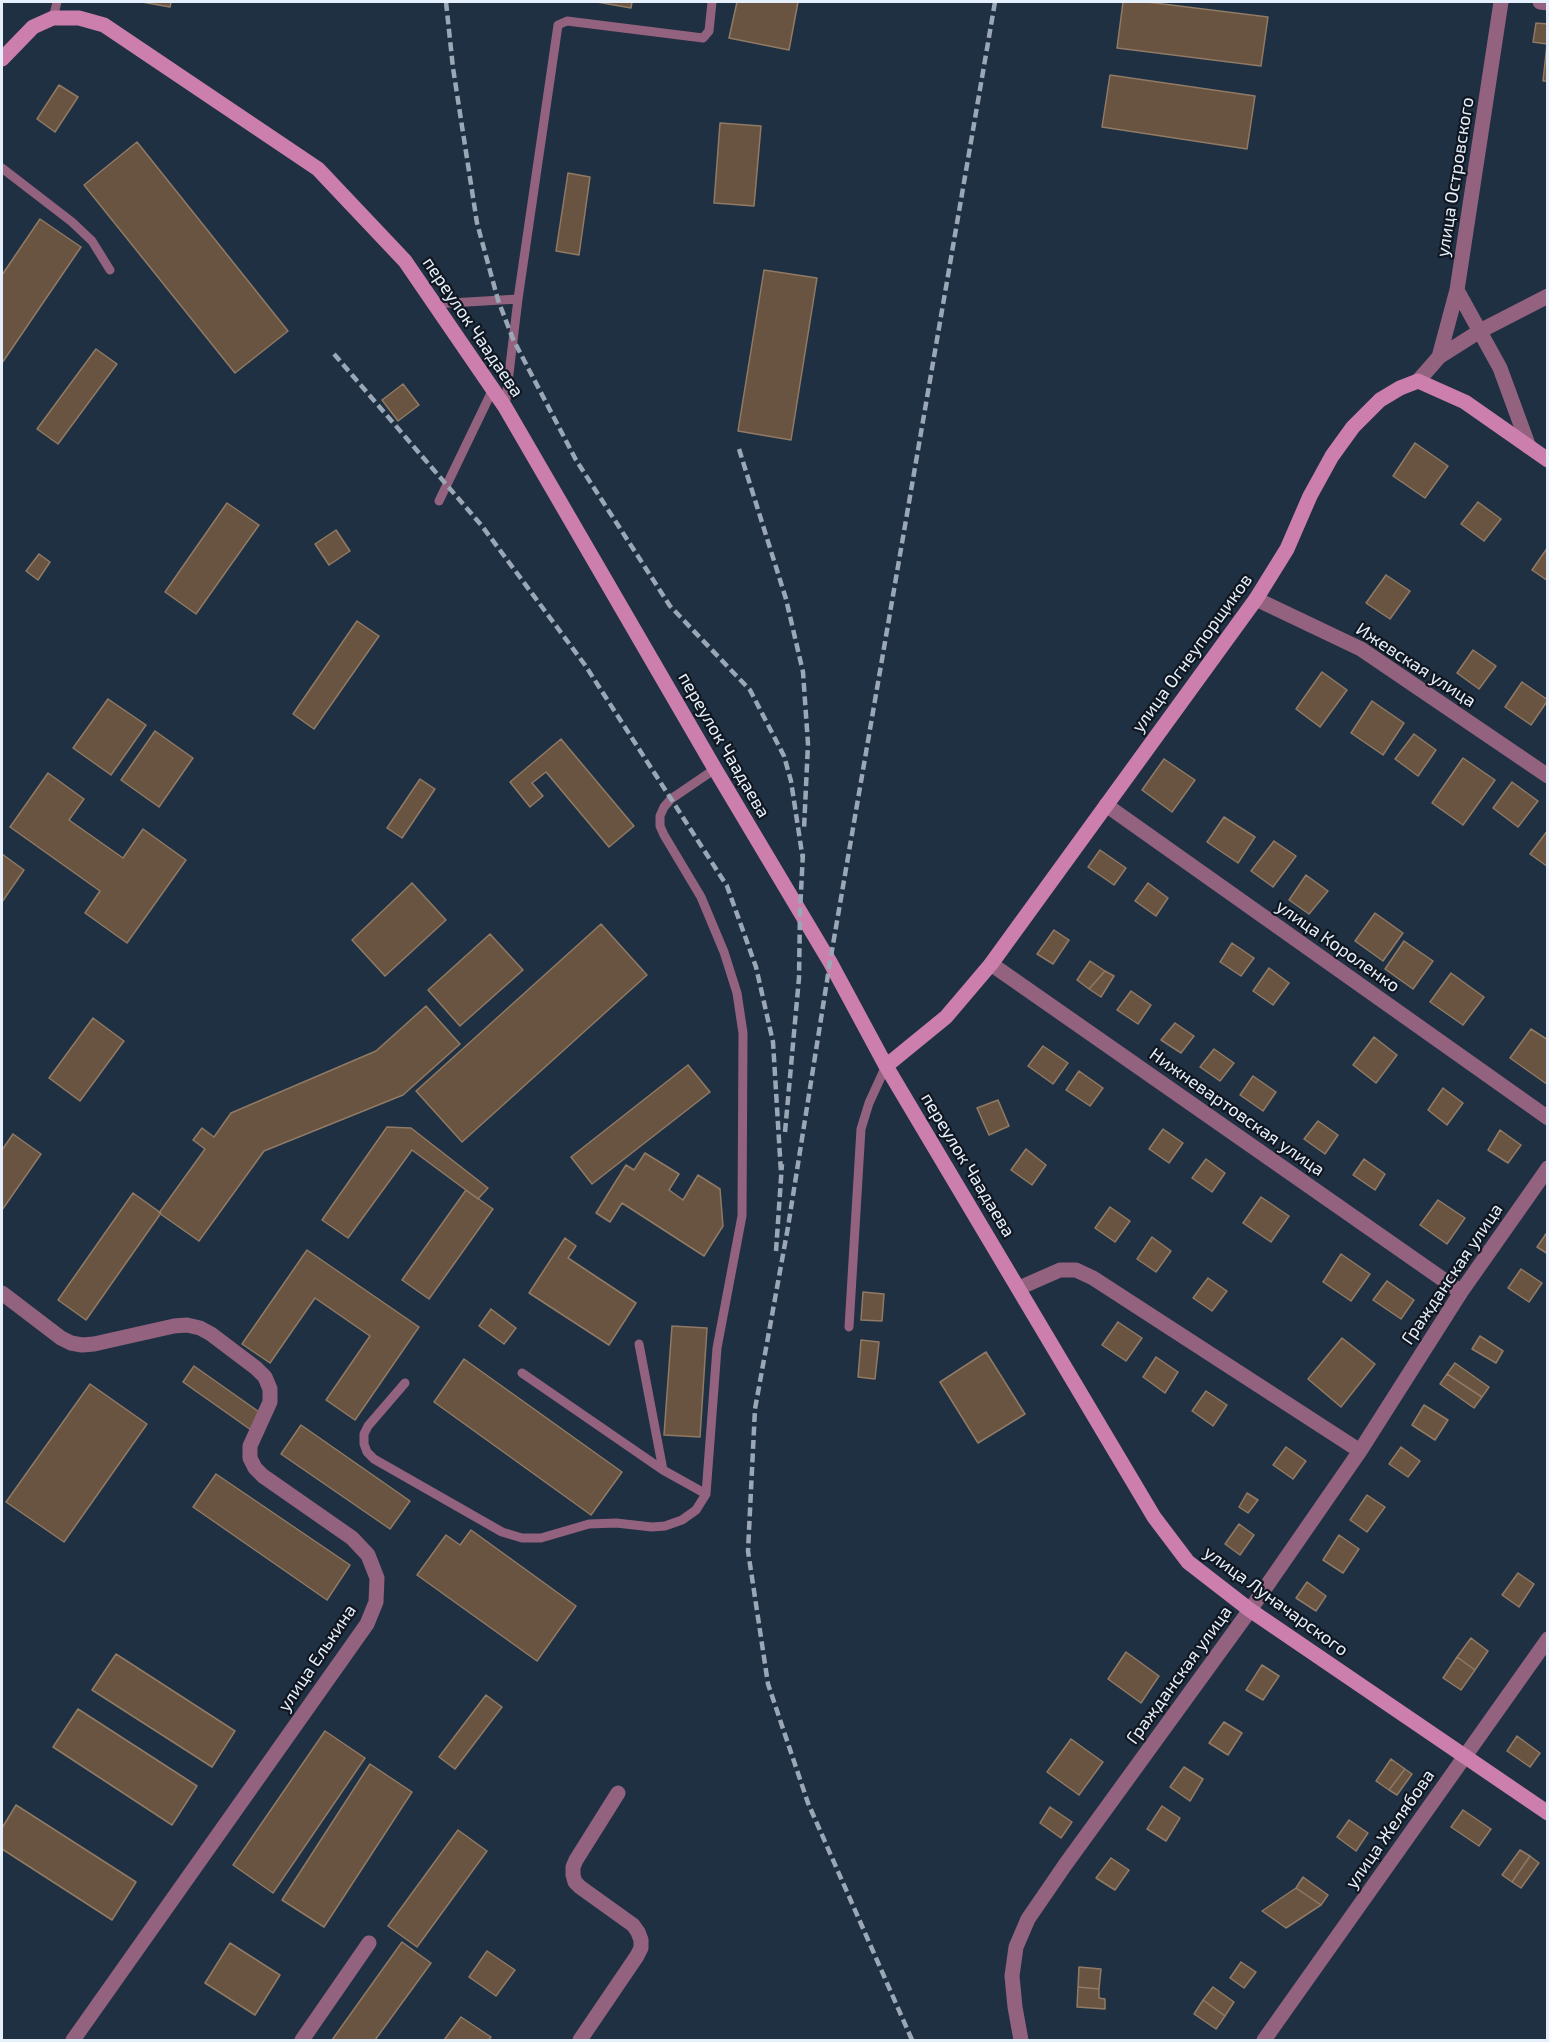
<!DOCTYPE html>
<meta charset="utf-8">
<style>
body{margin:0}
#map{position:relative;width:1549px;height:2042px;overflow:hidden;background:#1f3042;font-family:"Exo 2",sans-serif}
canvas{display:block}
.frame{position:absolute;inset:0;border:3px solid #e6f0fd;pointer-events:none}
</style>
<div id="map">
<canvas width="1549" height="2042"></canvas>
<div class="frame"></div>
</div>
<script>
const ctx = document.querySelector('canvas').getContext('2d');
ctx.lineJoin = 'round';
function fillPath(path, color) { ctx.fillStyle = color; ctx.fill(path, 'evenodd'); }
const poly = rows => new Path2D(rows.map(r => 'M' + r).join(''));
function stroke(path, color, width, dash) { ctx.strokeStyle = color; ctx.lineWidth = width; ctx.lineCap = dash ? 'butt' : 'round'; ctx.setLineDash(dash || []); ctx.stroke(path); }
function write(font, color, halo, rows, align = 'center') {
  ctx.font = font + ' "Exo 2",sans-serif'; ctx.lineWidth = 4.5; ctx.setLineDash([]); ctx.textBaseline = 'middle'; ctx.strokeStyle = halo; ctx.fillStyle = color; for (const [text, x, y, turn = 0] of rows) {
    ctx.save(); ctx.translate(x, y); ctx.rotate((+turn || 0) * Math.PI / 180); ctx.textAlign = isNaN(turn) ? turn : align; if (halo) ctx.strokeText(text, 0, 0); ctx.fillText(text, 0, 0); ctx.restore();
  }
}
const building = poly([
 [142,2,171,2,170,7,142,2],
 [597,2,632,2,631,8,597,2],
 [737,2,798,2,789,50,729,38,737,2],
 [1123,2,1147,2,1268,17,1261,66,1117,48,1123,2],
 [1536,23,1548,24,1547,44,1533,42,1536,23],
 [1547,44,1548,44,1548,81,1543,81,1547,44],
 [1110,75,1255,96,1247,149,1102,127,1110,75],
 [59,85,78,97,55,132,37,119,59,85],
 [720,123,761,126,754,206,714,203,720,123],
 [137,142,288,331,235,373,84,185,137,142],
 [568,173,590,177,579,255,556,251,568,173],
 [40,219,81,247,2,363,2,275,40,219],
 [764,270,817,278,791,440,738,431,764,270],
 [96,349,117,364,58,444,37,429,96,349],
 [403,384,419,405,398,421,382,400,403,384],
 [1415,443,1448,466,1425,498,1393,476,1415,443],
 [1478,502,1501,519,1484,541,1461,524,1478,502],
 [227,503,259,525,196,614,165,592,227,503],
 [336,530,350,551,329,565,315,544,336,530],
 [1548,547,1548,581,1532,570,1548,547],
 [39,554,50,562,38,580,26,571,39,554],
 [1386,575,1410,591,1390,619,1366,603,1386,575],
 [357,621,379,636,314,729,293,714,357,621],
 [1473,650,1496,666,1479,689,1457,673,1473,650],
 [1322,672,1347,690,1320,727,1296,709,1322,672],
 [1522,682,1548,700,1531,725,1505,707,1522,682],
 [108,699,146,725,111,775,73,748,108,699],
 [1372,701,1404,723,1383,755,1351,733,1372,701],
 [155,731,193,758,159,807,121,780,155,731],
 [1414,734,1436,750,1418,776,1395,759,1414,734],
 [561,739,634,826,609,847,546,772,532,783,543,796,530,807,510,782,561,739],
 [1463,758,1495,780,1463,825,1432,803,1463,758],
 [1164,759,1195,780,1172,812,1142,790,1164,759],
 [48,773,84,799,69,820,123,858,143,829,186,860,127,943,85,913,100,891,10,827,48,773],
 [420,779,435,789,402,838,387,828,420,779],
 [1512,782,1538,801,1518,827,1493,808,1512,782],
 [1224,817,1255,837,1238,863,1207,842,1224,817],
 [1548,830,1548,867,1530,854,1548,830],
 [1274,841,1296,856,1273,887,1251,871,1274,841],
 [1100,850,1126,868,1114,885,1088,867,1100,850],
 [2,854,24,870,2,902,2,854],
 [1306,875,1328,891,1309,914,1289,900,1306,875],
 [412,883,446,920,385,976,352,940,412,883],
 [1148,883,1168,898,1156,916,1135,901,1148,883],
 [1375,913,1403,933,1383,961,1355,941,1375,913],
 [601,924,647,975,462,1142,416,1091,601,924],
 [1054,930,1069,940,1053,964,1037,954,1054,930],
 [490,934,523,970,460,1026,428,990,490,934],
 [1404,941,1433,961,1413,989,1385,969,1404,941],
 [1232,943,1254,958,1241,976,1220,962,1232,943],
 [1090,961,1105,971,1089,989,1077,980,1090,961],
 [1269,968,1289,983,1273,1005,1253,991,1269,968],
 [1105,971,1114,976,1101,997,1089,989,1105,971],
 [1451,973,1484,997,1463,1025,1430,1002,1451,973],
 [1131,991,1151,1005,1138,1024,1117,1010,1131,991],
 [426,1006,460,1044,403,1095,264,1151,199,1241,159,1213,205,1149,193,1140,202,1128,214,1137,231,1113,376,1051,426,1006],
 [93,1018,124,1041,80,1101,49,1078,93,1018],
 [1175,1023,1194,1036,1181,1053,1161,1040,1175,1023],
 [1531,1029,1548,1040,1548,1085,1510,1058,1531,1029],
 [1374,1037,1397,1055,1376,1083,1353,1065,1374,1037],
 [1043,1046,1068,1063,1053,1084,1028,1066,1043,1046],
 [1214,1049,1234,1063,1220,1081,1200,1067,1214,1049],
 [688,1065,710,1092,592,1184,571,1157,688,1065],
 [1079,1071,1103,1088,1090,1106,1066,1090,1079,1071],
 [1253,1076,1276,1092,1263,1111,1240,1095,1253,1076],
 [1443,1088,1463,1103,1447,1125,1428,1110,1443,1088],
 [998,1100,1009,1126,989,1135,977,1108,998,1100],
 [1318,1121,1338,1135,1325,1154,1304,1139,1318,1121],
 [387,1127,411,1128,488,1188,478,1199,412,1150,348,1238,322,1220,387,1127],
 [1163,1129,1183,1143,1169,1163,1149,1149,1163,1129],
 [1500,1130,1521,1145,1508,1163,1488,1150,1500,1130],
 [13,1134,41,1154,2,1210,2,1150,13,1134],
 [1026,1149,1046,1165,1032,1185,1011,1170,1026,1149],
 [645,1153,679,1174,669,1190,683,1200,698,1175,720,1189,723,1226,704,1256,622,1203,610,1222,596,1213,626,1165,634,1170,645,1153],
 [1206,1159,1225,1173,1212,1192,1192,1178,1206,1159],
 [1364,1159,1385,1174,1375,1190,1353,1175,1364,1159],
 [466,1190,493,1209,429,1299,402,1280,466,1190],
 [133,1193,161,1213,86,1320,58,1300,133,1193],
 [1261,1197,1289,1216,1271,1242,1243,1223,1261,1197],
 [1438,1200,1465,1218,1447,1244,1420,1225,1438,1200],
 [1110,1207,1130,1221,1115,1242,1095,1228,1110,1207],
 [1548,1231,1548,1254,1537,1247,1548,1231],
 [1152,1237,1171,1251,1156,1272,1137,1259,1152,1237],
 [565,1238,576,1246,568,1258,636,1303,609,1345,529,1293,565,1238],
 [307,1250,419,1327,355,1420,326,1400,370,1336,315,1298,270,1363,242,1344,307,1250],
 [1341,1254,1370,1274,1351,1301,1323,1282,1341,1254],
 [1521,1269,1542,1283,1529,1302,1508,1288,1521,1269],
 [1208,1278,1227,1291,1212,1311,1193,1298,1208,1278],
 [1387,1281,1414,1300,1401,1319,1373,1300,1387,1281],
 [863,1292,884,1294,882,1321,861,1320,863,1292],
 [491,1309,516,1328,504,1344,479,1326,491,1309],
 [1118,1322,1142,1338,1126,1361,1102,1345,1118,1322],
 [672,1326,707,1328,700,1437,664,1435,672,1326],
 [1480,1336,1503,1351,1496,1363,1472,1349,1480,1336],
 [1342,1338,1375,1364,1341,1407,1308,1379,1342,1338],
 [861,1340,879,1342,875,1379,858,1377,861,1340],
 [986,1352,1025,1414,978,1443,940,1382,986,1352],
 [1156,1357,1178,1372,1165,1393,1143,1377,1156,1357],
 [464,1359,622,1472,591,1515,434,1402,464,1359],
 [1455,1363,1489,1387,1482,1397,1447,1374,1455,1363],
 [194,1366,262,1414,251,1430,183,1382,194,1366],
 [1447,1374,1482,1397,1474,1408,1440,1384,1447,1374],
 [90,1384,147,1424,64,1542,6,1502,90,1384],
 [1206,1391,1227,1405,1213,1426,1192,1411,1206,1391],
 [1424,1405,1448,1420,1435,1440,1412,1425,1424,1405],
 [301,1425,410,1501,390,1529,281,1454,301,1425],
 [1286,1447,1306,1461,1293,1479,1273,1465,1286,1447],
 [1401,1447,1420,1461,1408,1477,1389,1464,1401,1447],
 [216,1474,350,1565,327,1600,193,1507,216,1474],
 [1247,1493,1258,1500,1248,1513,1239,1507,1247,1493],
 [1367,1495,1385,1507,1367,1532,1350,1520,1367,1495],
 [1239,1524,1254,1535,1240,1555,1225,1544,1239,1524],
 [471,1530,576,1606,537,1661,417,1575,446,1535,460,1545,471,1530],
 [1339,1535,1359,1549,1343,1573,1323,1560,1339,1535],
 [1518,1573,1534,1584,1519,1607,1502,1595,1518,1573],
 [1307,1582,1326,1596,1316,1611,1296,1598,1307,1582],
 [1471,1638,1488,1651,1475,1670,1457,1657,1471,1638],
 [1126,1652,1159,1676,1141,1703,1108,1679,1126,1652],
 [116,1654,235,1731,212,1767,92,1690,116,1654],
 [1457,1657,1475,1670,1461,1690,1443,1678,1457,1657],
 [1262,1665,1279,1676,1263,1700,1246,1690,1262,1665],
 [486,1695,502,1707,455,1769,439,1757,486,1695],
 [78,1709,197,1786,172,1825,53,1747,78,1709],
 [1224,1722,1242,1733,1228,1755,1209,1743,1224,1722],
 [325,1731,365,1758,273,1893,233,1865,325,1731],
 [1517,1736,1540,1753,1530,1767,1507,1751,1517,1736],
 [1071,1739,1103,1762,1079,1795,1047,1772,1071,1739],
 [1391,1759,1405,1769,1389,1790,1376,1781,1391,1759],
 [370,1764,412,1792,324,1927,282,1900,370,1764],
 [1184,1767,1203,1779,1190,1801,1170,1787,1184,1767],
 [1405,1769,1412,1774,1397,1795,1389,1790,1405,1769],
 [16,1805,136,1882,112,1920,2,1849,2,1828,16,1805],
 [1162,1806,1180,1818,1166,1841,1147,1829,1162,1806],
 [1050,1807,1072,1822,1061,1838,1040,1823,1050,1807],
 [1463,1810,1491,1829,1479,1846,1451,1827,1463,1810],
 [1349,1820,1368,1833,1356,1851,1337,1837,1349,1820],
 [458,1830,487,1851,417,1947,388,1926,458,1830],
 [1520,1850,1530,1856,1512,1882,1502,1875,1520,1850],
 [1530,1856,1539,1863,1521,1888,1512,1882,1530,1856],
 [1111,1858,1129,1870,1115,1890,1096,1878,1111,1858],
 [1303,1877,1328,1895,1321,1905,1296,1888,1303,1877],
 [1296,1888,1321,1905,1286,1928,1262,1911,1296,1888],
 [402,1942,431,1963,375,2040,332,2040,402,1942],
 [230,1943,280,1975,255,2015,205,1983,230,1943],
 [487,1951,515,1970,496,1996,469,1977,487,1951],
 [1241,1962,1256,1972,1244,1988,1230,1978,1241,1962],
 [1079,1967,1101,1969,1099,1989,1078,1987,1079,1967],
 [1078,1987,1099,1989,1099,1998,1105,1999,1105,2009,1077,2007,1078,1987],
 [1213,1987,1234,2002,1225,2016,1203,2000,1213,1987],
 [1203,2000,1225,2016,1216,2029,1194,2014,1203,2000],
 [461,2017,491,2037,489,2040,444,2040,461,2017]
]);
fillPath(building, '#685440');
stroke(building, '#907a65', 1.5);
stroke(poly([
 [53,18,57,2],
 [2,168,72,222,92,241,110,270],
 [434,304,518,299],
 [505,407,518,299,558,25,567,21,703,38,709,31,712,2],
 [439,501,493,389],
 [849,1327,861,1129,869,1103,886,1066],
 [639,1344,663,1470],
 [522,1373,663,1470,706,1494,717,1348,742,1216,743,1033,737,993,724,952,701,897,664,835,660,826,660,816,664,807,671,799,715,769],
 [405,1383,368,1426,364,1434,364,1444,367,1452,374,1459,502,1532,522,1538,541,1538,589,1524,616,1523,652,1527,665,1526,682,1520,696,1510,706,1494]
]), '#93627f', 9);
stroke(poly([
 [1540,2,1548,3],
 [1457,290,1500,368,1529,447],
 [1439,357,1457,290,1501,2],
 [1418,381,1439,357,1480,331,1548,296],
 [1256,599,1361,649,1548,776],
 [1106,805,1548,1118],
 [991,964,1461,1292],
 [1019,1288,1060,1270,1076,1270,1093,1278,1360,1451],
 [2,1293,61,1338,71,1343,82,1345,94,1344,174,1326,187,1325,200,1328,211,1334,256,1368,265,1377,270,1389,270,1402,250,1446,250,1458,255,1468,263,1476,352,1538,368,1555,377,1578,376,1602,367,1624,73,2040],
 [302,2040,369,1943],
 [580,2040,637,1956,641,1948,641,1940,638,1932,633,1925,580,1887,575,1882,573,1875,573,1867,576,1860,618,1793],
 [1021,2040,1015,2007,1012,1976,1016,1947,1028,1919,1065,1865,1250,1610,1360,1451,1461,1292,1548,1168],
 [1264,2040,1548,1639]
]), '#93627f', 15);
stroke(poly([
 [2,59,33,27,53,18,79,18,104,25,318,169,405,261,505,407,715,769,830,962,886,1066,1154,1517,1188,1562,1250,1610,1548,1813],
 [886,1066,946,1017,991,964,1256,599,1287,549,1310,496,1332,456,1353,427,1380,400,1400,388,1418,381,1465,402,1548,460]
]), '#cc7eac', 15);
stroke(poly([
 [446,2,453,68,477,223,498,300,513,339,576,460,670,606,750,690,784,756,791,781,803,860],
 [334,354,482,526,585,665,727,886,756,967,773,1042,781,1173],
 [739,449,786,599,803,672,808,744,804,829],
 [785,1132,799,978,800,912,803,853],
 [776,1251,782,1164],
 [912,2040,808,1803,768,1684,748,1551,755,1409,788,1227,830,962,995,2]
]), '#9aa7b6', 4.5, [9, 4.5]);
write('18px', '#e6f0fd', '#101720', [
 ["улица Островского",1455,177,-81],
 ["переулок Чаадаева",473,327,56],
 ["улица Огнеупорщиков",1192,653,-54],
 ["Ижевская улица",1416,665,33],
 ["переулок Чаадаева",724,745,60],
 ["улица Короленко",1338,946,35],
 ["Нижневартовская улица",1237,1112,35],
 ["переулок Чаадаева",968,1165,59],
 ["Гражданская улица",1452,1274,-56],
 ["улица Луначарского",1276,1601,36],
 ["улица Елькина",317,1658,-56],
 ["Гражданская улица",1179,1675,-54],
 ["улица Желябова",1390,1829,-55]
]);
</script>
